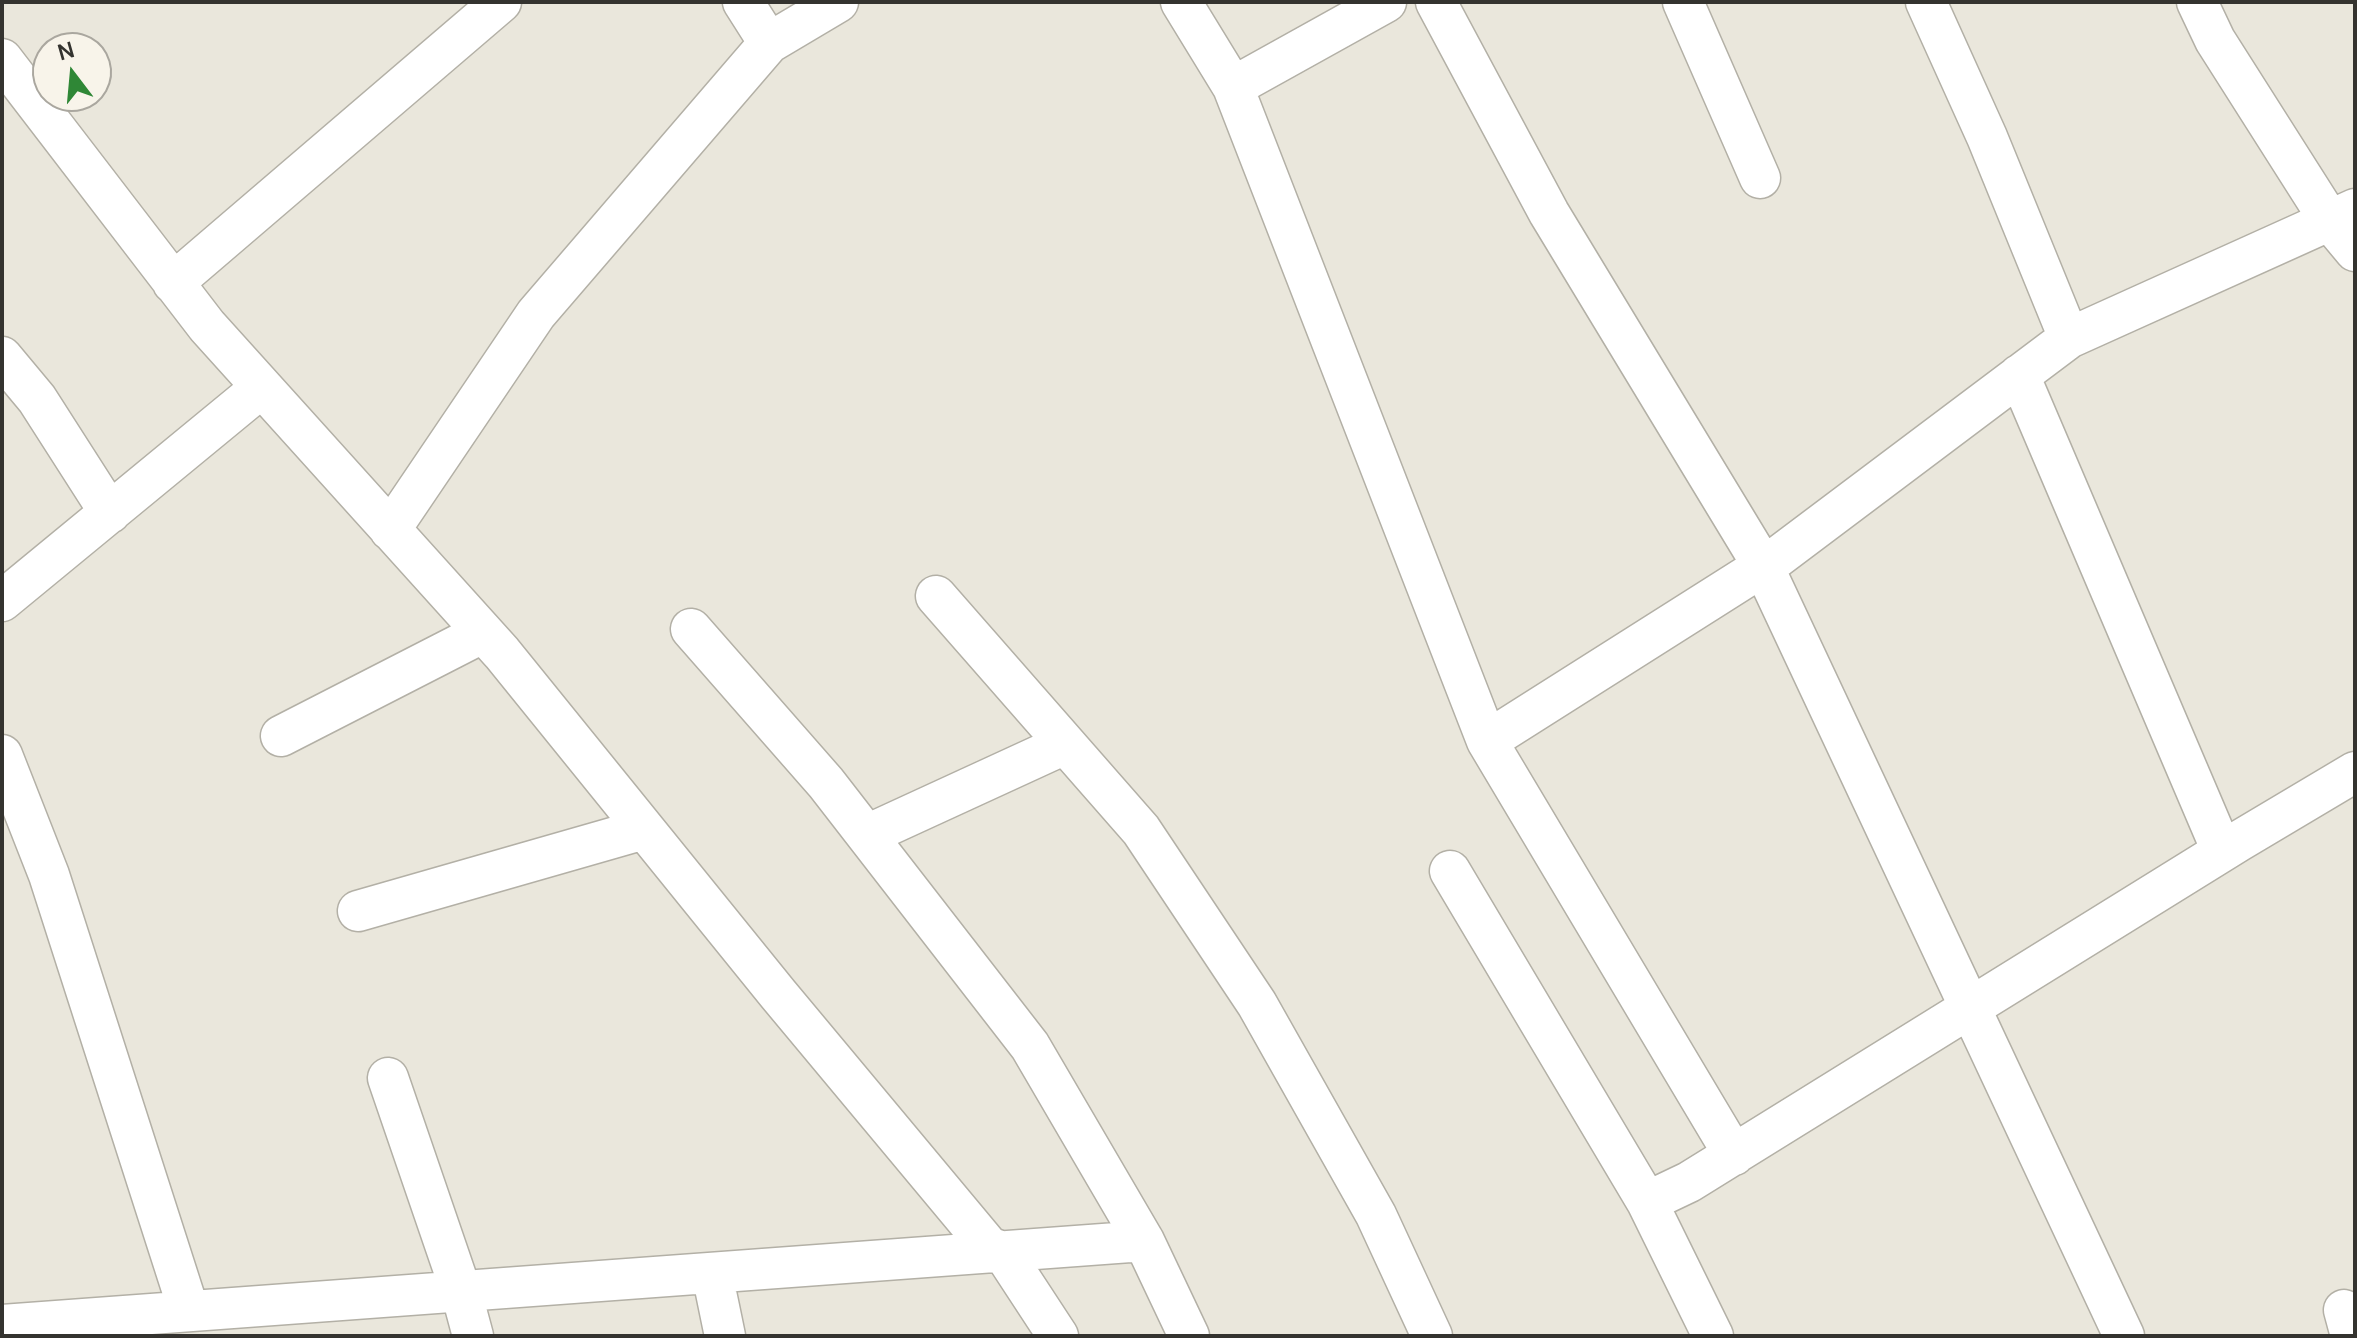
<!DOCTYPE html>
<style>
body{margin:0}
#map{position:relative;width:2357px;height:1338px;overflow:hidden;background:#eae7dc;font-family:Manrope,sans-serif}
canvas{display:block}
.frame{position:absolute;inset:0;border:4px solid #34332f;pointer-events:none}
.north{position:absolute;left:32px;top:32px;width:80px;height:80px;box-sizing:border-box;background:#f8f4ea;border:2px solid #aaa79f;border-radius:50%;rotate:344deg;font-size:22px;font-weight:700;line-height:32px;text-align:center;color:#34332f}
.north::after{content:'';display:block;margin:auto;width:28px;height:36px;background:#2f8736;clip-path:polygon(50% 0,100% 100%,50% 72%,0 100%)}
</style>
<div id="map">
<canvas width="2357" height="1338"></canvas>
<div class="frame"></div>
<div class="north">N</div>
</div>
<script>
const ctx = document.querySelector('canvas').getContext('2d');
ctx.lineJoin = 'round';
const poly = rows => new Path2D(rows.map(r => 'M' + r).join(''));
function stroke(path, color, width, dash) { ctx.strokeStyle = color; ctx.lineWidth = width; ctx.lineCap = dash ? 'butt' : 'round'; ctx.setLineDash(dash || []); ctx.stroke(path); }
const minor = poly([
 [743,2,769,43],
 [1181,2,1233,87,1487,741],
 [1436,2,1549,213,1763,566,2124,1336],
 [1683,2,1760,178],
 [1926,2,1987,137,2069,338],
 [2197,2,2215,40,2330,221,2355,251],
 [2,59,207,326,502,653,778,994,989,1247,1003,1252,1058,1336],
 [1233,87,1386,2],
 [173,283,501,2],
 [2,357,37,399,110,513],
 [2019,375,2222,851],
 [390,530,536,314,769,43,838,2],
 [936,596,1141,830,1257,1004,1376,1215,1432,1336],
 [2,601,262,387],
 [691,629,826,783,1030,1046,1144,1241,1189,1336],
 [281,736,482,633],
 [2,755,49,875,189,1311],
 [867,835,1065,744],
 [1450,871,1647,1202],
 [358,911,644,829],
 [388,1078,461,1291,473,1336],
 [1734,1155,1487,741,1779,556,2069,338,2355,209],
 [712,1273,725,1336],
 [2344,1310,2351,1336],
 [2,1325,1144,1241],
 [1713,1336,1647,1202,1689,1182,2239,841,2355,772]
]);
stroke(minor, '#b3b0a6', 43);
stroke(minor, '#fff', 40);
</script>
